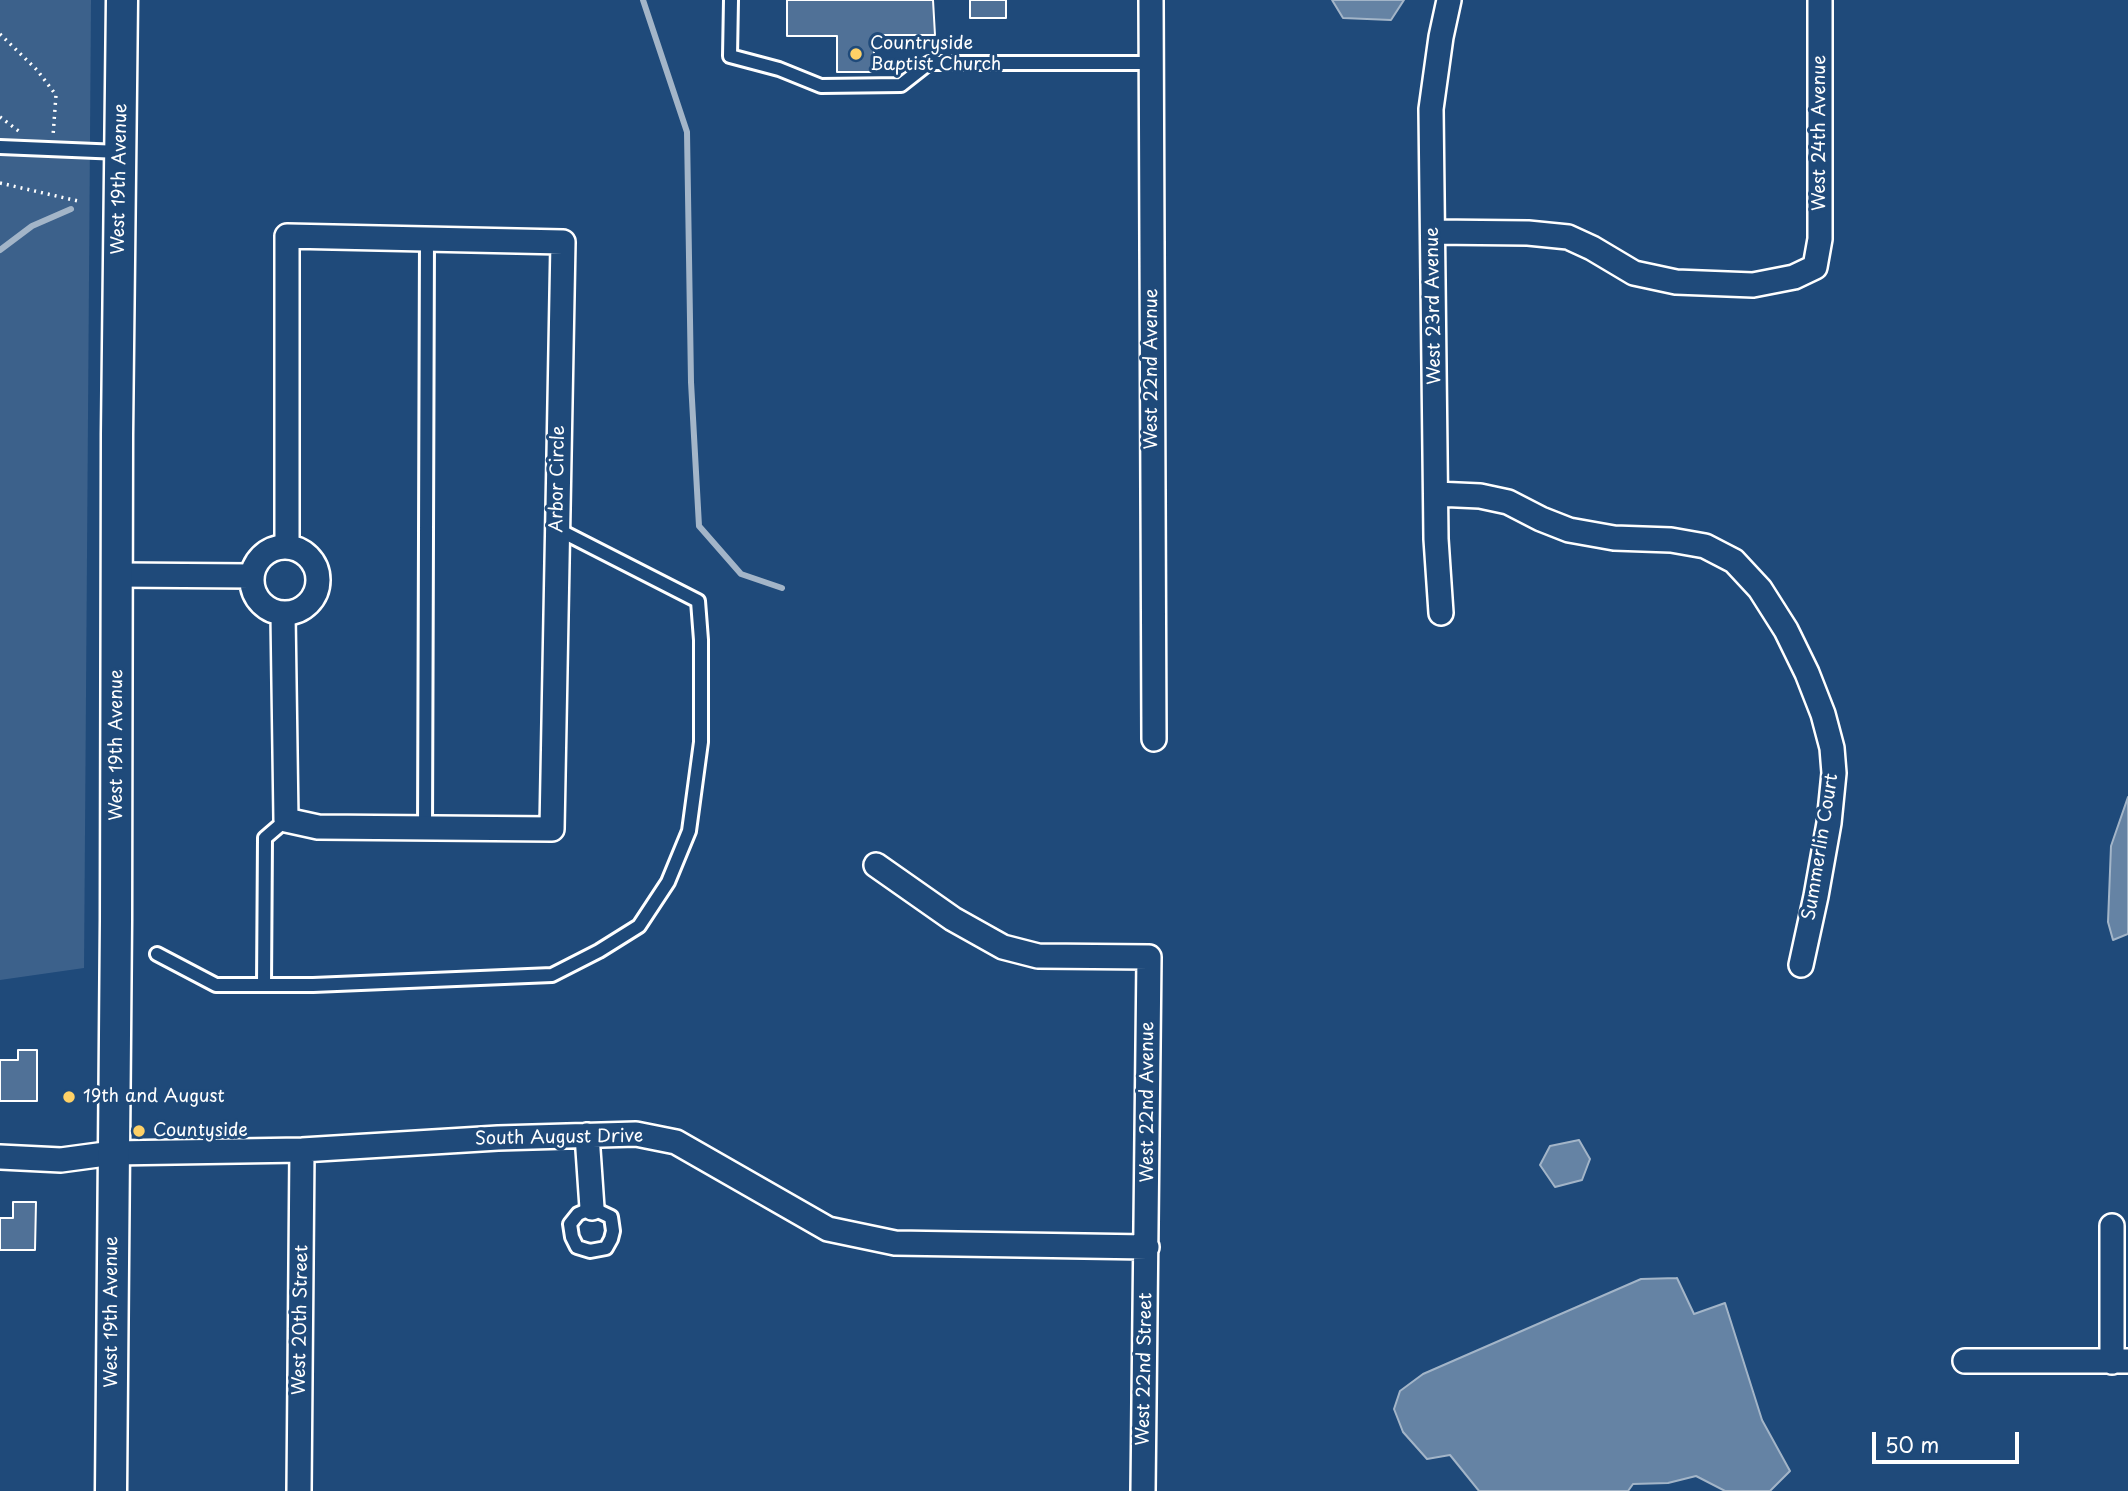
<!DOCTYPE html>
<style>
body{margin:0}
#map{position:relative;width:2128px;height:1491px;overflow:hidden;background:#1f4a7a;font-family:"Playpen Sans",sans-serif}
canvas{display:block}
.scale{position:absolute;left:1872px;top:1432px;width:147px;height:32px;box-sizing:border-box;border:4px solid #fff;border-top:0;padding-left:9px;font-size:21px;line-height:24px;white-space:nowrap;color:#fff;-webkit-text-stroke:5px #1f4a7a;paint-order:stroke}
</style>
<div id="map">
<canvas width="2128" height="1491"></canvas>
<div class="scale">50 m</div>
</div>
<script>
const ctx = document.querySelector('canvas').getContext('2d');
ctx.lineJoin = 'round';
function fillPath(path, color) { ctx.fillStyle = color; ctx.fill(path, 'evenodd'); }
const poly = rows => new Path2D(rows.map(r => 'M' + r).join(''));
function stroke(path, color, width, dash) { ctx.strokeStyle = color; ctx.lineWidth = width; ctx.lineCap = dash ? 'butt' : 'round'; ctx.setLineDash(dash || []); ctx.stroke(path); }
function write(font, color, halo, rows, align = 'center') {
  ctx.font = font + ' "Playpen Sans",sans-serif'; ctx.lineWidth = 6; ctx.setLineDash([]); ctx.textBaseline = 'middle'; ctx.strokeStyle = halo; ctx.fillStyle = color; for (const [text, x, y, turn = 0] of rows) {
    ctx.save(); ctx.translate(x, y); ctx.rotate((+turn || 0) * Math.PI / 180); ctx.textAlign = isNaN(turn) ? turn : align; if (halo) ctx.strokeText(text, 0, 0); ctx.fillText(text, 0, 0); ctx.restore();
  }
}
fillPath(poly([
 [0,0,91,0,84,968,0,980]
]), '#3c618b');
const water = poly([
 [1332,0,1404,0,1391,20,1343,18,1332,0],
 [2128,797,2128,934,2113,940,2108,922,2111,846,2128,797],
 [1579,1140,1590,1159,1582,1180,1555,1187,1540,1165,1550,1146,1579,1140],
 [1677,1278,1694,1314,1725,1303,1762,1420,1790,1471,1770,1491,1725,1491,1696,1476,1668,1483,1633,1484,1628,1491,1479,1491,1450,1455,1427,1459,1403,1432,1394,1409,1400,1391,1423,1374,1641,1279,1677,1278]
]);
fillPath(water, '#6583a4');
stroke(water, '#a3b5c8', 2);
stroke(poly([
 [643,0,687,132,691,382,699,526,741,574,782,588],
 [0,250,32,226,71,209]
]), '#a3b5c8', 6);
const building = poly([
 [787,0,933,0,935,35,874,35,874,72,837,72,837,36,787,36,787,0],
 [970,0,1006,0,1006,18,970,18,970,0],
 [18,1050,37,1050,37,1101,0,1101,0,1060,18,1060,18,1050],
 [13,1202,36,1202,35,1250,0,1250,0,1218,13,1218,13,1202]
]);
fillPath(building, '#507197');
stroke(building, '#fff', 2);
const service = poly([
 [731,0,730,56,779,69,821,86,901,85,929,63,1150,63],
 [0,147,120,152],
 [425,830,427,239],
 [157,954,216,985,313,985,552,975,599,951,639,926,668,882,689,831,701,742,701,640,698,601,557,529],
 [264,985,265,838,286,820],
 [592,1208,611,1217,613,1231,611,1239,606,1248,590,1251,577,1247,572,1237,570,1224,578,1214,592,1208]
]);
const minor = poly([
 [1151,0,1154,739],
 [1433,232,1528,233,1568,237,1592,248,1634,273,1676,282,1753,285,1794,277,1815,267,1820,239,1820,0],
 [1436,494,1480,496,1508,502,1541,519,1569,530,1614,538,1671,540,1705,546,1734,561,1760,589,1786,630,1807,673,1823,714,1832,748,1834,773,1829,823,1816,896,1801,965],
 '252 580a33 33 0 1 1 66 0a33 33 0 1 1-66 0Z',
 [117,575,251,576],
 [1441,613,1436,539,1431,109,1441,37,1449,0],
 [283,614,286,820,318,827,552,829,563,242,287,236,287,546],
 [876,865,953,919,1003,947,1038,956,1149,957,1143,1491],
 [587,1135,592,1208],
 [0,1157,61,1160,113,1153,302,1150,498,1138,636,1134,676,1142,828,1229,895,1243,1147,1247],
 [2112,1226,2112,1362],
 [1965,1361,2128,1361],
 [299,1491,302,1150]
]);
const tertiary = poly([
 [111,1491,116,921,117,434,122,0]
]);
stroke(service, '#fff', 18);
stroke(minor, '#fff', 28);
stroke(tertiary, '#fff', 35);
stroke(poly([
 [0,34,37,70,56,95,53,136],
 [0,117,20,132],
 [0,183,78,201]
]), '#fff', 3.5, [2, 5]);
stroke(service, '#1f4a7a', 12);
stroke(minor, '#1f4a7a', 23);
stroke(tertiary, '#1f4a7a', 30);
for (const [x, y, r, color] of [
 [856,54,7,"#ffd166"],
 [69,1097,7,"#ffd166"],
 [139,1131,7,"#ffd166"]
]) { const dot = new Path2D(); dot.arc(x, y, r, 0, 2 * Math.PI); ctx.fillStyle = color; ctx.fill(dot); stroke(dot, '#1f4a7a', 2.5); }
write('18px', '#fff', '#1f4a7a', [
 ["Countryside",870,44],
 ["Baptist Church",870,65],
 ["19th and August",83,1097],
 ["Countyside",153,1131]
], 'left');
write('18px', '#fff', '#1f4a7a', [
 ["West 24th Avenue",1820,133,-90],
 ["West 19th Avenue",120,179,-89],
 ["West 23rd Avenue",1434,306,-91],
 ["West 22nd Avenue",1152,369,-90],
 ["Arbor Circle",558,479,-89],
 ["West 19th Avenue",117,745,-90],
 ["Summerlin Court",1821,847,-81],
 ["West 22nd Avenue",1148,1102,-90],
 ["South August Drive",559,1138,-1],
 ["West 19th Avenue",112,1312,-90],
 ["West 20th Street",301,1320,-89],
 ["West 22nd Street",1145,1369,-89]
]);
</script>
